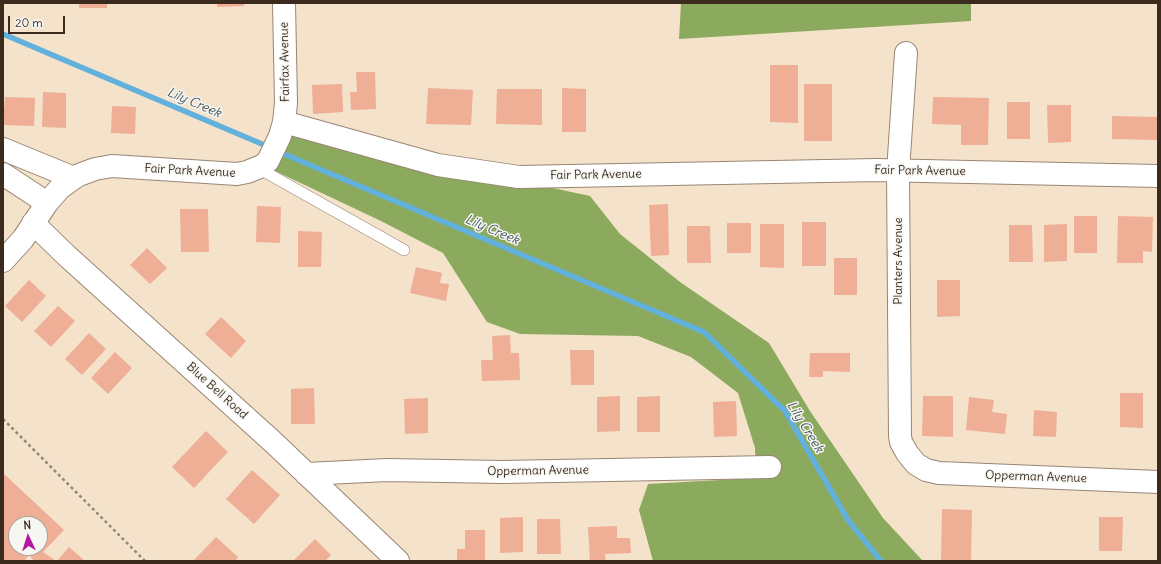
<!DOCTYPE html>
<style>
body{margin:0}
#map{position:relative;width:1161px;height:564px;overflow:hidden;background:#f4e2cb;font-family:Delius,sans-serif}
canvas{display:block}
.frame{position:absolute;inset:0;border:4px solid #3b2a1e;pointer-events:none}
.north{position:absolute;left:8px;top:516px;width:40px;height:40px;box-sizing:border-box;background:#f6f6f2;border:1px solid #aba49d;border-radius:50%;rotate:356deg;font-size:11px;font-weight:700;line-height:16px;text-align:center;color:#3b2a1e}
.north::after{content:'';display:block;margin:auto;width:14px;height:18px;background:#b5179e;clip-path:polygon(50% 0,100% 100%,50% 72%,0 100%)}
.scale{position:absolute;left:8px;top:16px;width:57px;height:18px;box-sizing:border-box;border:2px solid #3b2a1e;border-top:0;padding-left:5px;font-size:12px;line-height:14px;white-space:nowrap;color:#3b2a1e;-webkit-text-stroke:3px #f6f6f2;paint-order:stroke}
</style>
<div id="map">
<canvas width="1161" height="564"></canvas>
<div class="frame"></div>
<div class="north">N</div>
<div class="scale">20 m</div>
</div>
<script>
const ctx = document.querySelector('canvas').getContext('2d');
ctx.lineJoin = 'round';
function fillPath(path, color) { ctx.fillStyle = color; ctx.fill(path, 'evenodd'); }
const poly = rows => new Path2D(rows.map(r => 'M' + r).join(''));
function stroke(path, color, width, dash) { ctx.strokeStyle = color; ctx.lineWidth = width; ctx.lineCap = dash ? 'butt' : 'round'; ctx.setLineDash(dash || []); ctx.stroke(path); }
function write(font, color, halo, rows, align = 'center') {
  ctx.font = font + ' Delius,sans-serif'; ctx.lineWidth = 3; ctx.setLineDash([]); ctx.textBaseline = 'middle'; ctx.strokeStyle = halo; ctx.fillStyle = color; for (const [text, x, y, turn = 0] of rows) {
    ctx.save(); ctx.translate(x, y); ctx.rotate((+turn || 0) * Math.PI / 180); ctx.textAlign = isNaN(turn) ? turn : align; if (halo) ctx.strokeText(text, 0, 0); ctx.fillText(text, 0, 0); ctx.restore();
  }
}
fillPath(poly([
 [681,3,971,3,971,21,679,39],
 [291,132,590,196,620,234,680,282,769,343,810,411,883,518,923,561,653,561,639,510,648,484,756,478,755,448,738,393,691,357,638,336,520,334,487,322,443,253,381,221,273,170]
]), '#8caa5d');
stroke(poly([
 [3,34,269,147],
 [277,151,704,332,785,411,848,520,881,561]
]), '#62b1dc', 5.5);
fillPath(poly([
 [79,3,107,3,107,8,79,8],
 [217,3,244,3,244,6,217,7],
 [770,65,798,65,798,123,770,122],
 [356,72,375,72,376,109,351,110,350,92,357,92],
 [342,84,343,112,313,114,312,85],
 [804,84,832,84,832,141,804,141],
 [428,88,473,90,471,125,426,124],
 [562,88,586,89,586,132,562,132],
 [497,89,542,89,542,125,496,124],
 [43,92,66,93,66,128,42,127],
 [5,97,35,98,34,126,3,125],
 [933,97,989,98,988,145,961,145,961,125,932,124],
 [1007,102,1030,102,1030,139,1007,139],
 [1047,105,1071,105,1071,142,1048,143],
 [112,106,136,107,135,134,111,133],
 [1112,116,1158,117,1158,140,1112,139],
 [668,204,669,255,651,256,649,205],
 [257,206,281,207,280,243,256,242],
 [180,209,208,209,209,252,181,252],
 [1074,216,1097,216,1097,253,1074,253],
 [1118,216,1153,217,1152,252,1143,251,1143,263,1117,263],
 [802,222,826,222,826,266,802,266],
 [727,223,751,223,751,253,727,253],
 [760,224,784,224,784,268,760,267],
 [1067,224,1067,261,1044,262,1044,225],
 [1009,225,1032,225,1033,262,1009,262],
 [687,226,710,226,711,263,687,263],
 [298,231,322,232,321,267,298,267],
 [147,248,167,268,150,284,130,265],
 [834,258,857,258,857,295,834,295],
 [416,267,442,273,440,283,449,284,446,301,410,293],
 [29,280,46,296,22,322,5,306],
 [937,280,960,280,960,316,937,317],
 [58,306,75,321,51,347,34,331],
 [221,317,246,341,231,358,205,334],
 [89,333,106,349,82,375,65,359],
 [510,335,511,353,519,353,520,380,482,381,481,360,493,360,492,336],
 [570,350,594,350,594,385,571,385],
 [115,352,132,368,108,394,91,378],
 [810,353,850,353,850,372,823,371,823,377,809,377],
 [314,388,315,424,291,424,291,389],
 [1120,393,1143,393,1143,428,1120,427],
 [620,396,620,431,597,432,597,397],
 [660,396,660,432,637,432,637,397],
 [923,396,953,396,953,437,922,436],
 [969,397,994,400,992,412,1007,414,1005,434,966,430],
 [428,398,428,433,405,434,404,399],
 [736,401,737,436,714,437,713,402],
 [1034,410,1057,412,1056,437,1033,436],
 [206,431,228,452,194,488,172,467],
 [252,470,280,495,254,524,226,499],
 [3,473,64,530,43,552,56,561,34,561,29,555,24,561,3,561],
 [16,524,40,524,40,548,16,548],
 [942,509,972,510,971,561,941,561],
 [523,517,523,552,500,553,500,518],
 [1099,517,1123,517,1122,551,1099,551],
 [537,519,560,519,561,554,537,554],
 [617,526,617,538,630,538,631,553,605,554,606,561,590,561,588,527],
 [465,530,485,530,485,561,457,561,457,549,465,549],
 [216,537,238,557,235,561,193,561],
 [315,539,331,555,325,561,295,561,294,560],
 [69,547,85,561,57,561]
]), '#efae96');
const lane = poly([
 [258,168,404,250]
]);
const street = poly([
 [906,53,898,171,900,436,901,442,907,453,916,464,926,470,939,473,1158,482],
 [284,122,438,165,519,177,876,170,1158,176],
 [3,149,74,178,79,175,95,169,112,166,237,174,247,172,262,166,268,161,280,136,284,122,286,103,284,3],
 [3,174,47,203],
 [33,223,67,256,273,442,398,561],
 [3,261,23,239,47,203,60,188,74,178],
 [306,474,387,470,502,472,770,467]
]);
stroke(lane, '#988674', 12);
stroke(street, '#988674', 24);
stroke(poly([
 [3,419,145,561]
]), '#988674', 2.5, [3, 3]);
stroke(lane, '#fff', 11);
stroke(street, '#fff', 22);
write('12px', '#3b2a1e', '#f6f6f2', [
 ["Fairfax Avenue",285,62,-91],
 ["Fair Park Avenue",190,171,3],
 ["Fair Park Avenue",920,171,1],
 ["Fair Park Avenue",596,175,-1],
 ["Planters Avenue",899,261,-90],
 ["Blue Bell Road",217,391,42],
 ["Opperman Avenue",538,471,-1],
 ["Opperman Avenue",1036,477,2]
]);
write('italic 13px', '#495960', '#f6f6f2', [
 ["Lily Creek",194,103,23],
 ["Lily Creek",492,230,23],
 ["Lily Creek",805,427,58]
]);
</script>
